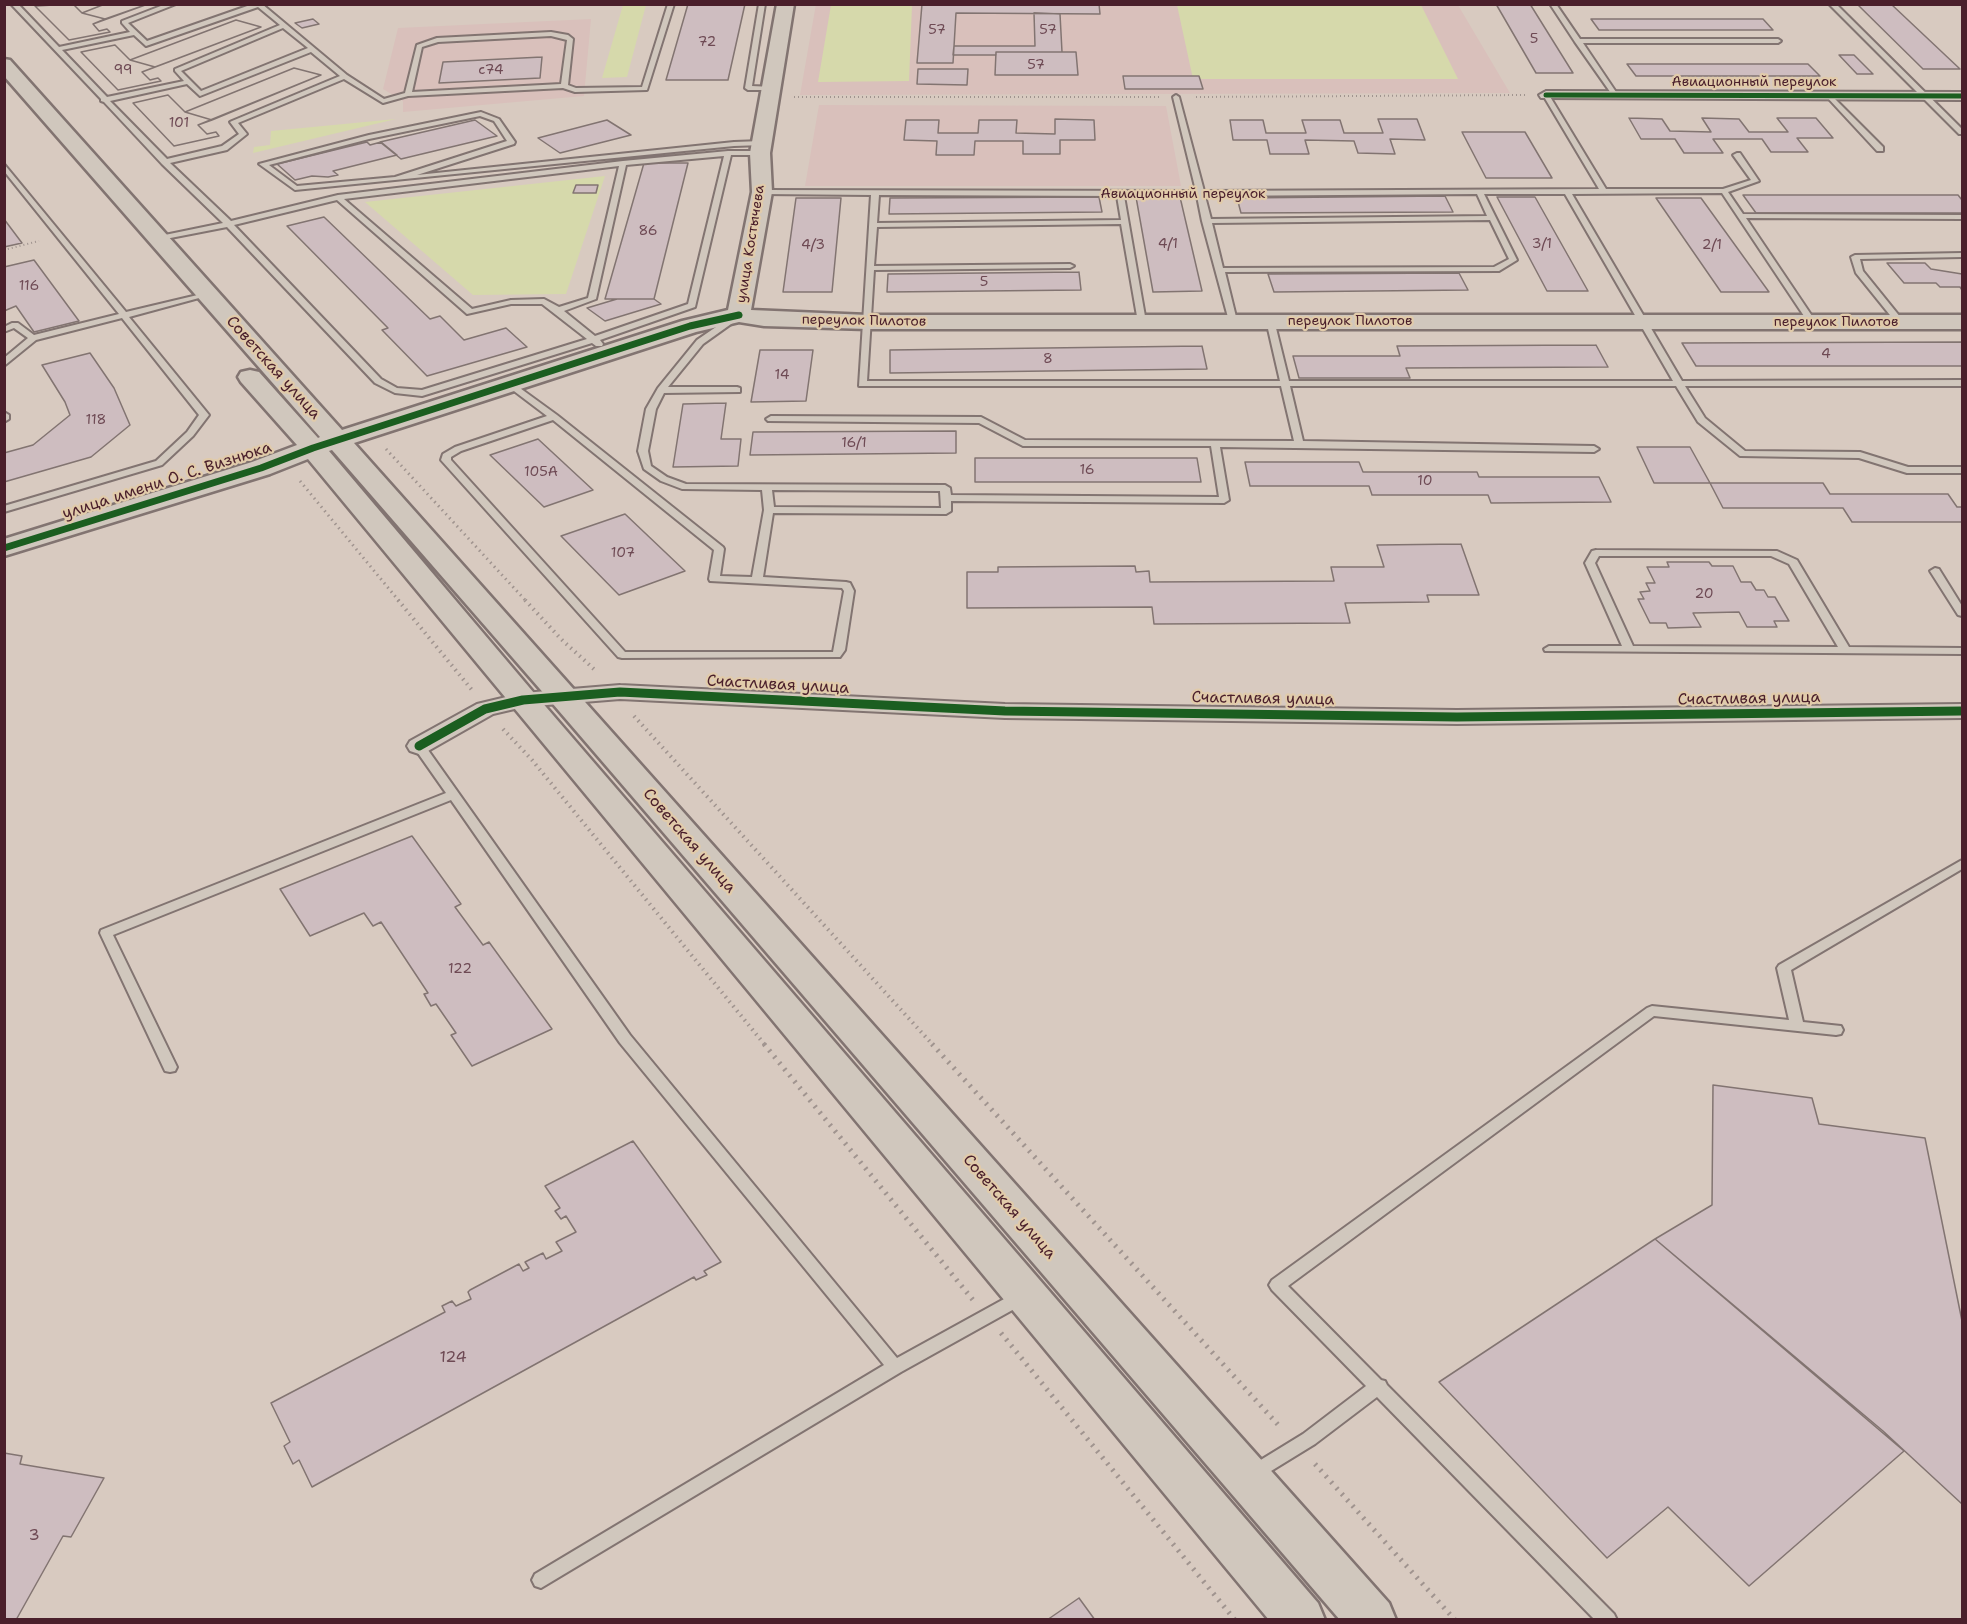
<!DOCTYPE html>
<meta charset="utf-8">
<style>
body{margin:0}
#map{position:relative;width:1967px;height:1624px;overflow:hidden;background:#d8cac0;font-family:"Shantell Sans",sans-serif}
canvas{display:block}
.frame{position:absolute;inset:0;border:6px solid #4a1f2b;pointer-events:none}
</style>
<div id="map">
<canvas width="1967" height="1624"></canvas>
<div class="frame"></div>
</div>
<script>
const ctx = document.querySelector('canvas').getContext('2d');
ctx.lineJoin = 'round';
function fillPath(path, color) { ctx.fillStyle = color; ctx.fill(path, 'evenodd'); }
const poly = rows => new Path2D(rows.map(r => 'M' + r).join(''));
function stroke(path, color, width, dash) { ctx.strokeStyle = color; ctx.lineWidth = width; ctx.lineCap = dash ? 'butt' : 'round'; ctx.setLineDash(dash || []); ctx.stroke(path); }
function write(font, color, halo, rows, align = 'center') {
  ctx.font = font + ' "Shantell Sans",sans-serif'; ctx.lineWidth = 4.5; ctx.setLineDash([]); ctx.textBaseline = 'middle'; ctx.strokeStyle = halo; ctx.fillStyle = color; for (const [text, x, y, turn = 0] of rows) {
    ctx.save(); ctx.translate(x, y); ctx.rotate((+turn || 0) * Math.PI / 180); ctx.textAlign = isNaN(turn) ? turn : align; if (halo) ctx.strokeText(text, 0, 0); ctx.fillText(text, 0, 0); ctx.restore();
  }
}
fillPath(poly([
 [816,4,1458,5,1510,93,800,95],
 [591,19,584,96,403,112,403,101,383,89,398,28],
 [819,105,1166,106,1181,186,805,186]
]), '#d9c0bb');
fillPath(poly([
 [623,5,646,5,627,77,602,78],
 [831,5,912,5,909,81,818,82],
 [1177,5,1421,5,1458,79,1193,79],
 [396,119,253,153,254,147,270,145,271,131],
 [605,176,566,294,473,295,365,202]
]), '#d6d9ab');
const building = poly([
 [73,4,82,13,105,4,148,4,93,24,99,31,107,29,110,32,69,40,35,6,73,4],
 [73,4,82,13,105,19,93,24,99,31,107,29,110,32,69,40,35,6,73,4],
 [105,4,148,4,105,19,82,13,105,4],
 [688,4,745,4,728,80,666,80,688,4],
 [922,4,1099,4,1100,14,956,13,953,63,917,63,922,4],
 [1496,4,1530,4,1573,73,1536,73,1496,4],
 [1857,4,1891,4,1960,69,1923,69,1857,4],
 [1034,13,1060,14,1062,52,996,52,996,55,953,55,954,46,1035,46,1034,13],
 [313,19,319,24,302,28,295,23,313,19],
 [1591,19,1763,19,1773,30,1599,30,1591,19],
 [236,20,261,27,142,72,150,80,158,78,161,81,118,90,81,52,115,45,130,60,236,20],
 [236,20,261,27,155,67,130,60,236,20],
 [115,45,130,60,155,67,142,72,150,80,158,78,161,81,118,90,81,52,115,45],
 [996,52,1076,52,1078,75,995,75,996,52],
 [1839,55,1854,55,1873,74,1857,74,1839,55],
 [542,57,540,78,439,83,443,62,542,57],
 [1627,64,1808,64,1820,76,1636,76,1627,64],
 [294,68,321,75,198,125,207,134,216,132,219,136,174,146,133,103,168,95,185,112,294,68],
 [294,68,321,75,212,120,185,112,294,68],
 [918,69,968,69,967,85,917,84,918,69],
 [1123,76,1199,76,1203,89,1125,89,1123,76],
 [168,95,185,112,212,120,198,125,207,134,216,132,219,136,174,146,133,103,168,95],
 [1629,118,1662,119,1670,131,1711,132,1702,118,1739,119,1749,132,1788,132,1777,118,1816,118,1833,138,1797,138,1808,152,1771,152,1762,139,1713,139,1723,153,1684,153,1675,139,1641,139,1629,118],
 [1055,119,1094,120,1095,140,1060,140,1060,154,1023,154,1023,141,975,141,974,155,936,155,937,141,904,140,906,120,939,120,938,133,978,133,979,120,1017,120,1016,133,1055,134,1055,119],
 [1378,119,1417,119,1425,140,1390,139,1395,154,1358,153,1354,141,1305,140,1309,154,1270,154,1267,140,1233,140,1230,120,1263,120,1266,133,1306,133,1302,120,1340,120,1344,133,1383,133,1378,119],
 [475,120,497,136,401,159,380,142,475,120],
 [607,120,631,135,560,153,538,138,607,120],
 [1462,132,1525,132,1552,178,1486,178,1462,132],
 [367,142,370,145,381,142,397,155,333,171,338,175,328,177,312,176,295,180,277,164,367,142],
 [644,163,688,163,654,299,605,299,644,163],
 [576,185,598,185,596,193,573,193,576,185],
 [1743,195,1958,195,1962,200,1962,213,1756,213,1743,195],
 [1445,196,1453,212,1241,213,1237,198,1445,196],
 [1099,197,1102,212,889,214,890,198,1099,197],
 [1136,197,1180,197,1202,291,1153,292,1136,197],
 [1497,197,1535,197,1588,291,1547,291,1497,197],
 [796,198,841,198,832,292,783,292,796,198],
 [1656,198,1701,198,1769,292,1721,292,1656,198],
 [324,217,430,319,440,316,464,340,506,328,527,347,427,376,382,330,388,328,287,226,324,217],
 [4,219,22,243,4,247,4,219],
 [34,260,79,321,34,332,16,306,4,311,4,267,34,260],
 [1887,263,1925,263,1931,269,1962,274,1962,290,1960,287,1940,287,1936,283,1904,283,1887,263],
 [1079,272,1081,290,887,292,888,274,1079,272],
 [1459,273,1468,290,1274,292,1268,274,1459,273],
 [617,299,654,299,661,304,605,321,587,308,617,299],
 [1962,342,1962,366,1696,366,1682,343,1962,342],
 [1596,345,1608,367,1406,368,1410,378,1299,378,1293,356,1400,356,1397,346,1596,345],
 [1202,346,1207,369,890,373,890,350,1202,346],
 [760,350,813,350,806,401,751,402,760,350],
 [90,353,114,388,130,425,91,457,4,482,4,453,33,445,70,415,65,402,42,365,90,353],
 [726,403,721,439,741,439,738,466,673,467,683,404,726,403],
 [956,431,956,453,750,455,753,432,956,431],
 [538,439,593,490,544,507,490,455,538,439],
 [1637,447,1690,447,1710,483,1654,483,1637,447],
 [975,458,1197,458,1201,482,975,482,975,458],
 [1245,462,1359,462,1363,472,1477,472,1479,477,1599,477,1611,502,1491,503,1488,495,1372,495,1369,486,1250,486,1245,462],
 [1710,483,1823,483,1830,494,1948,494,1957,507,1962,507,1962,522,1852,522,1843,508,1723,508,1710,483],
 [625,514,685,571,619,595,561,536,625,514],
 [1461,544,1479,595,1427,595,1429,602,1345,603,1350,623,1154,624,1152,607,967,608,967,572,998,572,998,567,1135,566,1136,572,1149,571,1150,582,1334,581,1331,567,1384,567,1377,545,1461,544],
 [1667,562,1709,562,1712,566,1733,566,1741,582,1751,582,1756,590,1764,590,1768,597,1775,597,1789,621,1774,621,1777,627,1747,627,1739,612,1693,613,1701,627,1668,628,1666,623,1650,623,1638,599,1644,599,1640,592,1650,591,1646,583,1655,583,1647,567,1669,567,1667,562],
 [412,836,461,904,455,907,483,945,489,942,552,1029,472,1066,451,1035,456,1033,436,1004,431,1006,424,994,428,993,381,922,373,926,364,913,310,936,280,889,412,836],
 [1713,1085,1812,1098,1819,1124,1925,1138,1962,1321,1962,1504,1883,1431,1655,1239,1712,1205,1713,1085],
 [633,1141,721,1262,704,1271,707,1275,696,1280,694,1277,312,1487,299,1460,293,1464,284,1446,290,1442,271,1403,445,1312,442,1306,452,1301,456,1306,471,1299,468,1292,470,1290,519,1264,523,1271,529,1268,525,1262,543,1253,546,1259,562,1251,556,1242,576,1232,566,1216,561,1219,555,1211,560,1208,545,1186,633,1141],
 [1655,1239,1904,1451,1749,1586,1668,1507,1607,1558,1439,1382,1655,1239],
 [4,1453,22,1456,20,1464,104,1478,71,1537,63,1536,16,1620,4,1620,4,1453],
 [1079,1598,1095,1620,1047,1620,1079,1598]
]);
fillPath(building, '#cebdc0');
stroke(building, '#827471', 1.5);
const lane = poly([
 [11,4,18,4,59,47,130,32,122,23,122,21,166,4,176,4,128,23,147,41,253,4,262,4,347,75,384,99,405,93,417,45,437,38,551,32,568,35,573,39,568,85,576,88,642,87,668,4,674,4,647,90,575,92,563,88,408,96,383,103,344,79,238,123,247,134,227,150,170,163,231,221,338,195,623,161,728,151,760,151,764,153,760,155,731,155,695,307,600,340,603,344,602,346,596,346,592,343,422,396,395,393,375,383,227,227,155,241,155,237,223,223,162,164,104,102,101,101,101,99,11,4],
 [258,7,280,25,175,69,175,71,184,81,107,97,62,50,134,35,146,46,258,7],
 [283,28,308,48,201,91,181,71,283,28],
 [551,36,567,40,561,84,412,92,422,47,438,42,551,36],
 [311,52,340,76,232,121,230,122,239,134,222,146,167,159,110,101,187,84,200,96,311,52],
 [724,156,688,304,595,336,564,311,596,299,626,165,724,156],
 [619,166,588,298,559,307,544,299,511,300,472,309,344,199,619,166],
 [337,200,467,314,511,304,542,304,587,339,422,390,397,388,381,379,234,225,337,200],
 [759,4,765,4,752,86,772,87,772,89,770,90,748,90,745,88,759,4],
 [1550,4,1556,4,1580,39,1778,39,1781,41,1778,43,1583,43,1618,95,1615,97,1613,96,1575,42,1550,4],
 [1829,4,1836,4,1962,129,1962,134,1959,134,1829,4],
 [1546,93,1549,95,1606,189,1723,189,1751,180,1733,155,1737,153,1740,153,1759,181,1728,192,1743,214,1962,215,1962,219,1746,218,1816,322,1812,325,1808,322,1722,193,1572,194,1682,381,1962,380,1962,386,1685,386,1705,418,1745,451,1860,452,1908,467,1962,467,1962,473,1907,473,1859,458,1740,456,1698,422,1676,386,1290,386,1303,441,1594,446,1599,449,1594,452,1220,447,1229,500,1224,503,951,501,951,511,946,514,773,513,763,577,846,582,850,583,854,591,845,650,840,657,622,658,618,657,441,460,443,454,455,447,547,416,506,385,510,382,513,383,557,415,723,547,724,549,720,576,752,577,764,510,762,490,682,489,661,481,644,469,638,451,646,409,658,388,697,340,735,314,739,317,738,319,703,344,668,387,737,387,740,388,740,392,664,393,656,409,648,451,651,466,667,477,686,484,945,485,950,488,951,495,1219,497,1211,446,1023,446,979,423,768,421,766,419,771,416,981,417,1025,440,1294,441,1281,386,859,386,871,195,762,194,758,192,762,190,1196,191,1173,97,1176,95,1179,97,1204,191,1599,189,1543,95,1546,93],
 [1477,194,1487,216,1211,219,1205,196,1477,194],
 [1484,194,1565,194,1673,381,1289,381,1274,320,1270,317,1266,320,1280,381,867,381,874,270,1070,268,1074,266,1070,264,874,266,877,227,1121,224,1138,322,1142,325,1146,322,1124,196,1197,196,1202,221,1229,321,1233,324,1237,321,1225,272,1499,271,1517,260,1484,194],
 [879,195,1117,196,1121,220,877,223,879,195],
 [1490,220,1509,259,1494,267,1223,268,1212,223,1490,220],
 [553,420,714,550,709,579,710,581,842,588,844,591,833,652,625,652,451,460,451,457,461,451,553,420],
 [772,490,940,491,941,508,774,507,772,490],
 [1826,94,1830,94,1883,147,1883,151,1877,151,1826,96,1826,94],
 [481,112,499,119,515,142,514,144,417,175,734,142,762,141,766,143,762,145,734,146,295,190,259,164,369,135,481,112],
 [480,116,494,121,507,141,395,177,297,186,269,165,369,139,480,116],
 [4,164,126,312,206,293,210,295,129,317,209,415,193,436,162,465,4,512,4,506,156,461,187,432,199,415,122,318,36,340,4,366,4,358,28,338,14,328,4,332,4,327,12,323,18,323,34,335,119,314,4,171,4,164],
 [1962,253,1962,257,1860,259,1863,271,1905,323,1901,326,1898,325,1856,273,1851,257,1855,255,1962,253],
 [4,412,9,415,9,419,4,422,4,412],
 [1596,550,1777,551,1797,560,1849,647,1962,648,1962,654,1545,651,1544,649,1549,646,1622,646,1585,563,1592,551,1596,550],
 [1599,556,1771,556,1789,564,1838,647,1633,646,1595,563,1599,556],
 [1935,568,1939,569,1962,606,1962,616,1958,615,1930,571,1935,568],
 [419,742,423,743,630,1035,897,1358,1015,1293,1020,1291,1025,1293,1028,1298,1025,1303,901,1372,541,1588,535,1586,532,1580,535,1574,884,1365,620,1043,451,800,113,935,177,1067,175,1071,170,1072,165,1071,100,933,101,930,446,793,413,746,419,742],
 [1962,860,1962,869,1791,970,1803,1022,1841,1026,1843,1030,1841,1034,1836,1035,1654,1016,1288,1286,1381,1380,1385,1381,1387,1385,1614,1614,1617,1620,1595,1620,1377,1397,1315,1444,1258,1479,1252,1482,1246,1479,1244,1474,1246,1469,1303,1434,1366,1386,1272,1290,1269,1285,1272,1280,1647,1008,1652,1006,1789,1020,1777,968,1779,965,1962,860]
]);
const street = poly([
 [1546,91,1962,92,1962,100,1541,98,1539,95,1546,91],
 [620,685,1005,704,1457,710,1962,704,1962,718,1457,724,1005,718,620,699,523,707,493,714,428,751,419,754,410,751,407,746,410,741,477,704,523,693,620,685]
]);
const secondary = poly([
 [777,4,794,4,770,153,772,192,751,310,868,315,1962,315,1962,329,868,329,764,326,739,322,696,332,354,443,1389,1603,1396,1620,1340,1620,553,704,332,450,329,451,534,693,1318,1603,1325,1620,1269,1620,308,459,270,474,4,556,4,539,252,462,297,445,241,382,238,377,241,372,250,370,259,372,318,438,320,437,4,76,4,59,10,60,342,430,682,321,728,310,752,192,750,153,777,4]
]);
stroke(lane, '#827471', 4);
stroke(street, '#827471', 4);
stroke(secondary, '#827471', 5);
stroke(poly([
 [794,97,1159,97],
 [1196,97,1525,95],
 [4,250,39,241]
]), '#a0948f', 2, [1, 3]);
stroke(poly([
 [386,449,526,601],
 [300,481,399,601]
]), '#a0948f', 3, [1.5, 4]);
stroke(poly([
 [398,600,472,690],
 [525,600,561,639,595,670],
 [634,716,933,1045],
 [503,729,532,760,765,1045]
]), '#a0948f', 4, [1.5, 4.5]);
stroke(poly([
 [764,1044,973,1300],
 [932,1044,1281,1428],
 [1001,1333,1235,1620],
 [1315,1464,1455,1620]
]), '#a0948f', 5, [2, 6]);
fillPath(lane, '#d0c7bd');
fillPath(street, '#d0c7bd');
fillPath(secondary, '#d0c7bd');
stroke(poly([
 [1546,95,1962,96]
]), '#1b5e20', 5);
stroke(poly([
 [4,548,261,468,313,448,690,326,739,315]
]), '#1b5e20', 7);
stroke(poly([
 [419,746,485,709,523,700,620,692,1005,711,1457,717,1962,711]
]), '#1b5e20', 9);
write('14px', '#6e4a54', null, [
 ["57",937,30],
 ["57",1048,30],
 ["5",1534,39],
 ["72",707,42],
 ["57",1036,65],
 ["99",123,70],
 ["с74",491,70],
 ["101",179,123],
 ["86",648,231],
 ["4/1",1168,244],
 ["3/1",1542,244],
 ["4/3",813,245],
 ["2/1",1712,245],
 ["5",984,282],
 ["116",29,286],
 ["4",1826,354],
 ["8",1048,359],
 ["14",782,375],
 ["118",96,420],
 ["16/1",854,443],
 ["16",1087,470],
 ["105А",541,472],
 ["10",1425,481],
 ["107",623,553],
 ["20",1704,594],
 ["122",460,969]
]);
write('14px', '#4a1f2b', '#e1cbaa', [
 ["Авиационный переулок",1754,82],
 ["Авиационный переулок",1183,194],
 ["улица Костычева",751,244,-81],
 ["переулок Пилотов",864,321,1],
 ["переулок Пилотов",1350,321],
 ["переулок Пилотов",1836,322]
]);
write('16px', '#4a1f2b', '#e1cbaa', [
 ["Советская улица",273,368,48],
 ["улица имени О. С. Визнюка",167,481,-18],
 ["Счастливая улица",778,685,3],
 ["Счастливая улица",1263,699,1],
 ["Счастливая улица",1749,699,-1],
 ["Советская улица",689,841,49],
 ["Советская улица",1009,1207,49]
]);
write('16px', '#6e4a54', null, [
 ["124",453,1358],
 ["3",34,1536]
]);
</script>
